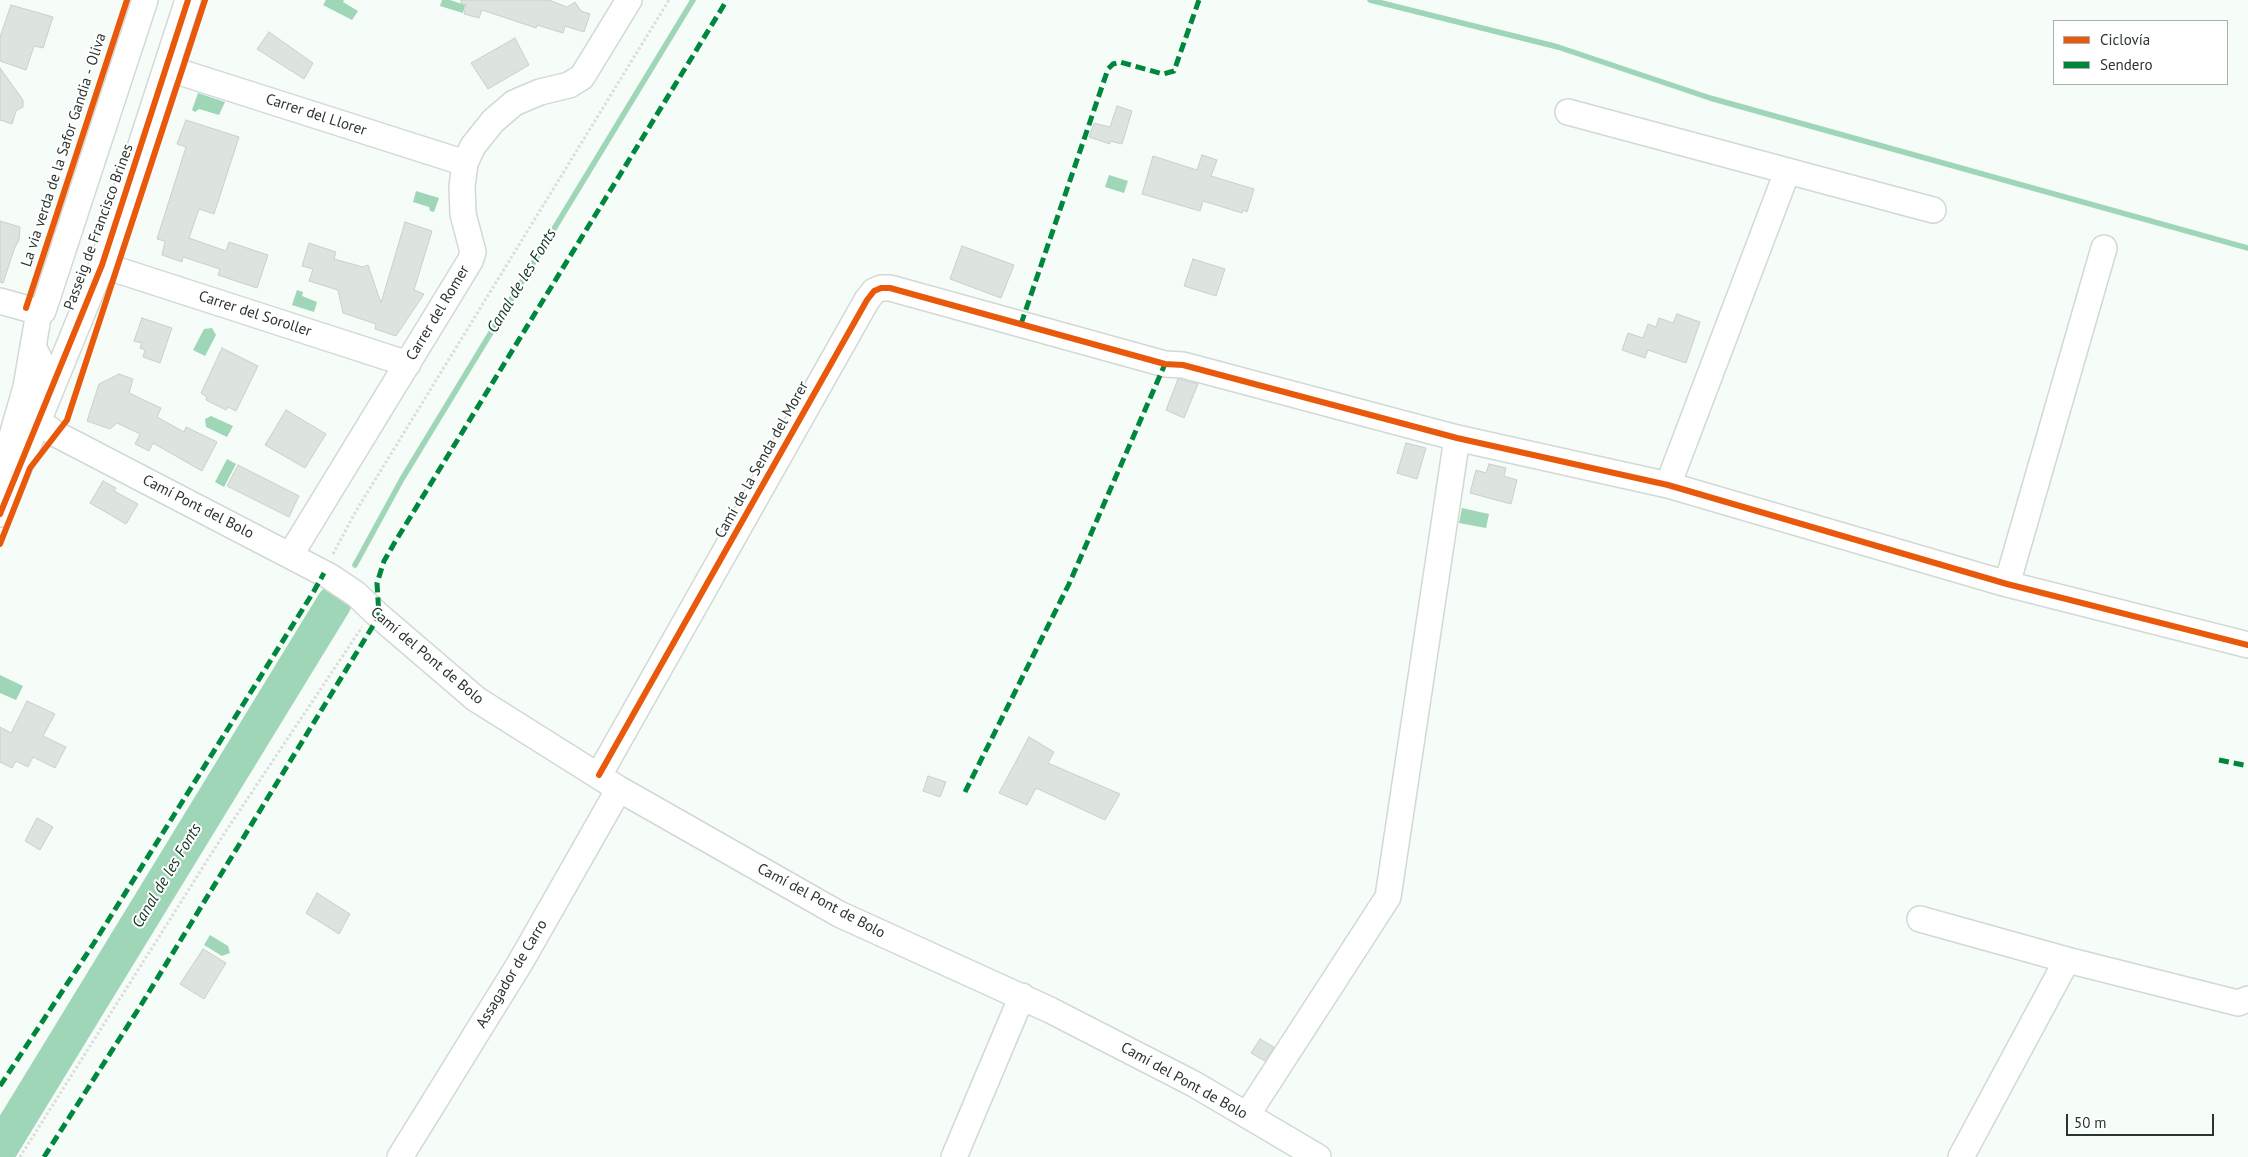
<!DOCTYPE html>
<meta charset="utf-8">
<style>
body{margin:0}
#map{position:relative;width:2248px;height:1157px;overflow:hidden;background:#f6fcf8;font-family:"PT Sans",sans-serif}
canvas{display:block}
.legend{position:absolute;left:2053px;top:20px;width:175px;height:65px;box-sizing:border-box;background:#fff;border:1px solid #aaaeac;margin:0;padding:6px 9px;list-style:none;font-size:15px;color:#2b352f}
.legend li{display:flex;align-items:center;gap:10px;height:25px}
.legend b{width:25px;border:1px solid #aaaeac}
.scale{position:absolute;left:2066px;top:1114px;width:148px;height:22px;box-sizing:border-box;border:2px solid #2b352f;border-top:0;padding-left:6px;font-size:15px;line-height:18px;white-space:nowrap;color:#2b352f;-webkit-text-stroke:4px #fff;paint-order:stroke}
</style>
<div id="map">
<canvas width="2248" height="1157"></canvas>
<ul class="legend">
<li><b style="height:6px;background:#e8590c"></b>Ciclovía</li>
<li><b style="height:6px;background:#00873e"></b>Sendero</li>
</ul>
<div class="scale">50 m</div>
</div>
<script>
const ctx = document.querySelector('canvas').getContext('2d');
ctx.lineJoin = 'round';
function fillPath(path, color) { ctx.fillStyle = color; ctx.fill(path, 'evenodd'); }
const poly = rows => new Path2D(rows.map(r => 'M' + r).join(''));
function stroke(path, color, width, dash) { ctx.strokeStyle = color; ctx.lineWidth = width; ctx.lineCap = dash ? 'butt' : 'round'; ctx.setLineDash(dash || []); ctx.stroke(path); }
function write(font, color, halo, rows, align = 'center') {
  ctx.font = font + ' "PT Sans",sans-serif'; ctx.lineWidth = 4; ctx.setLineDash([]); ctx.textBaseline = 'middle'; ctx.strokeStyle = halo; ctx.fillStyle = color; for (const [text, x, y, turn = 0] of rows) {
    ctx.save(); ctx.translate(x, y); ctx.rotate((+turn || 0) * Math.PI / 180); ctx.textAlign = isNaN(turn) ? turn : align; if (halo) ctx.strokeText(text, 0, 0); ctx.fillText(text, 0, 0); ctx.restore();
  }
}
fillPath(poly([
 [326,0,344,0,343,2,358,11,352,20,323,5],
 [442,0,450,0,465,5,463,13,440,6],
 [198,93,225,102,219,115,199,109,195,112,192,110],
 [1109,175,1128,181,1124,193,1105,187],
 [416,191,439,198,434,212,430,211,429,207,413,202],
 [297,290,303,292,302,296,317,302,314,312,292,305],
 [212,328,216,335,205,356,193,350,204,329],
 [211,416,233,426,227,437,206,427,205,419],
 [227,459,236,464,224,487,215,482],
 [1462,508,1489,514,1486,528,1459,523],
 [0,675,23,686,16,700,0,693],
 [210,935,228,946,230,953,222,956,204,945]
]), '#9ed6b7');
stroke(poly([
 [1370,0,1558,47,1710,98,2248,248],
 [355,565,402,479,693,0]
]), '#9ed6b7', 5.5);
stroke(poly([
 [0,1149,334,603]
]), '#9ed6b7', 35);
const building = poly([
 [461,0,549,0,567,7,575,2,581,11,590,14,584,32,565,26,563,33,537,25,536,28,482,10,479,18,464,14,466,5,461,3,461,0],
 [11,5,53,17,43,48,34,46,26,70,0,61,0,37,11,5],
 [269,32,313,63,304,79,257,49,269,32],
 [515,38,529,65,488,89,471,63,515,38],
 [0,68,23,100,23,107,16,111,12,124,0,120,0,68],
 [1117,106,1132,111,1122,144,1110,141,1110,144,1089,137,1094,123,1110,127,1117,106],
 [186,120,239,137,214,214,199,209,189,238,226,251,229,242,268,255,257,288,218,275,220,269,183,257,182,262,162,255,165,241,157,239,186,147,177,144,186,120],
 [1202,155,1217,160,1211,176,1254,189,1247,212,1243,210,1242,213,1203,201,1200,211,1142,194,1153,156,1197,170,1202,155],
 [0,221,20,227,19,240,15,247,3,283,0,282,0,221],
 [405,222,432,231,414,290,424,294,396,336,375,329,376,324,343,313,338,290,309,281,313,269,302,266,309,243,336,252,334,259,363,267,368,265,381,303,405,222],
 [962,246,1014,265,1001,298,950,279,962,246],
 [1193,259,1225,269,1216,296,1184,286,1193,259],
 [1677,314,1700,322,1686,363,1648,350,1645,358,1622,350,1628,333,1643,338,1648,324,1656,327,1659,318,1673,323,1677,314],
 [142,318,172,328,160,363,143,357,145,350,140,348,142,343,134,341,142,318],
 [222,348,258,366,236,411,228,407,226,410,206,400,207,397,201,393,222,348],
 [119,374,133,379,129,393,161,408,157,417,184,432,186,427,217,442,202,471,153,443,149,451,135,444,140,434,117,423,110,429,87,421,99,384,119,374],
 [1178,379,1198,384,1184,418,1166,410,1178,379],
 [286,410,326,434,305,468,265,445,286,410],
 [1406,443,1426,448,1417,479,1397,473,1406,443],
 [1489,464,1506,468,1504,476,1517,480,1511,504,1470,493,1476,470,1486,473,1489,464],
 [238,465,299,496,289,517,227,486,238,465],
 [103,481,116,488,114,491,138,504,126,524,90,503,103,481],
 [27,701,55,714,43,736,66,747,55,768,33,757,28,767,16,761,12,768,0,762,0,727,11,733,27,701],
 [1029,737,1054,752,1048,763,1120,794,1105,820,1036,788,1027,805,999,793,1029,737],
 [928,776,946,782,940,797,923,791,928,776],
 [37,818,53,827,40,850,25,841,37,818],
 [317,893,350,914,339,934,306,913,317,893],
 [203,949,226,963,204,999,180,984,203,949],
 [1260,1039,1274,1047,1265,1061,1251,1053,1260,1039]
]);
fillPath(building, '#dde4e0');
stroke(building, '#c9d0cb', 1);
const minor = poly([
 [167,68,465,163],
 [1568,112,1933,210],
 [102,265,408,364],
 [0,301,39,312],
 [33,346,42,365,39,380,28,405,31,412,39,422,56,434,329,576,356,594,379,616,476,699,619,789,839,914,1050,1010,1194,1084,1318,1157],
 [0,478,26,387,39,312,43,311,145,0],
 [1668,485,1787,172],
 [0,514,102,265,188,0],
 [291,554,470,261,473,252,463,214,462,187,465,163,473,146,493,121,514,103,540,92,569,85,582,77,629,0],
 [2007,584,2104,248],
 [599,775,867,300,874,291,881,288,890,288,1165,364,1183,365,1457,438,1668,485,2007,584,2248,645],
 [1920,919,2067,960],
 [1247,1115,1388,897,1457,438],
 [400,1157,520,963,619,789],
 [954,1157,1022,996],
 [1961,1157,2067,960,2238,1003,2248,999]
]);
stroke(minor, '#d2d9d5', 28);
stroke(poly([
 [333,554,356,511,669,0],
 [20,1157,222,837,362,627]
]), '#dbdddc', 3, [2.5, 2.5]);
stroke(minor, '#fefffe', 25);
stroke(poly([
 [1021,324,1108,69,1113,64,1120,62,1163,74,1174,71,1199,0],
 [2219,760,2248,766],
 [965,792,1069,584,1165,364],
 [0,1086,94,943,314,591,324,573],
 [44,1157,141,1005,379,616,377,583,384,561,395,542,727,0]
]), '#00873e', 5, [10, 5]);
stroke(poly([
 [26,308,127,0],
 [0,514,102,265,188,0],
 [0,544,30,468,67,420,205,0],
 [599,775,867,300,874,291,881,288,890,288,1165,364,1183,365,1457,438,1668,485,2007,584,2248,645]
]), '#e8590c', 6);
write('15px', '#2b352f', '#fff', [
 ["Carrer del Llorer",316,115,18],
 ["La via verda de la Safor Gandia - Oliva",64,150,-72],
 ["Passeig de Francisco Brines",99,227,-70],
 ["Carrer del Romer",438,313,-59],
 ["Carrer del Soroller",255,314,18],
 ["Camí de la Senda del Morer",762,460,-61],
 ["Camí Pont del Bolo",198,507,27],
 ["Camí del Pont de Bolo",427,656,40],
 ["Camí del Pont de Bolo",821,901,28],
 ["Assagador de Carro",512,974,-59],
 ["Camí del Pont de Bolo",1184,1081,29]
]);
write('italic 16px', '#103321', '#fff', [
 ["Canal de les Fonts",522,281,-59],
 ["Canal de les Fonts",167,876,-59]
]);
</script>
